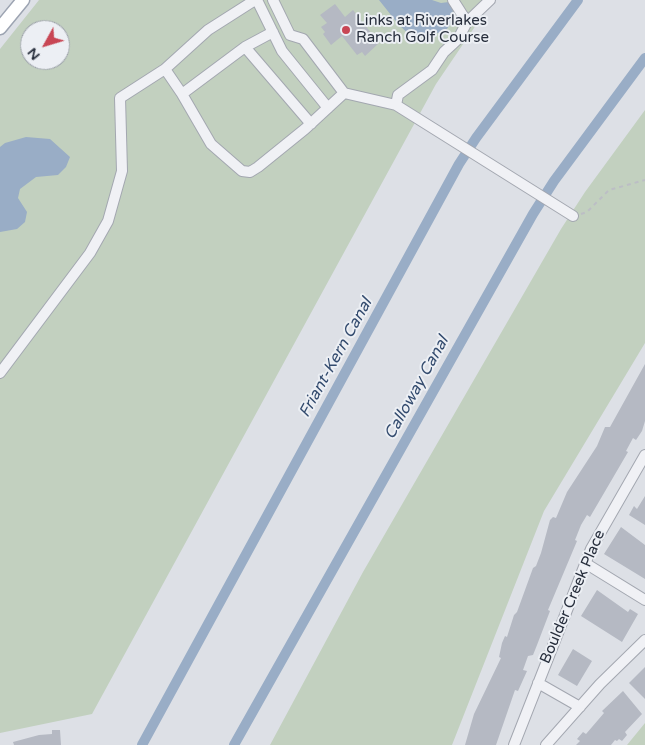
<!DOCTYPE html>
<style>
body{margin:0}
#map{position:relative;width:645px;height:745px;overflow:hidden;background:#dde0e6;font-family:"Varela Round",sans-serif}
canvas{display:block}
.north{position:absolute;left:20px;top:20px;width:50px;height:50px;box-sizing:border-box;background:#eceff4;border:1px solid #9da2aa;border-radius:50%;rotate:231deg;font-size:14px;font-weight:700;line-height:20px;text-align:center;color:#272e3c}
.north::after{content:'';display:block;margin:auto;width:18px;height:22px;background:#c84654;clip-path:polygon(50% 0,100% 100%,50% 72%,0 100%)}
</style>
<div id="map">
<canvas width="645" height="745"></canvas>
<div class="north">N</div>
</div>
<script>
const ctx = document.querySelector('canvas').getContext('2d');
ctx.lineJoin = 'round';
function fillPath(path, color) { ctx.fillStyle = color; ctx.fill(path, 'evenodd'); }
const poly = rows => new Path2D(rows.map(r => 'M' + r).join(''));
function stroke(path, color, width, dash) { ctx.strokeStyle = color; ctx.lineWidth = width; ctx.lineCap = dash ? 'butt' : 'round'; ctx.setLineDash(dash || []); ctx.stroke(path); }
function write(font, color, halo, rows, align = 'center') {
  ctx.font = font + ' "Varela Round",sans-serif'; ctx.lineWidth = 4; ctx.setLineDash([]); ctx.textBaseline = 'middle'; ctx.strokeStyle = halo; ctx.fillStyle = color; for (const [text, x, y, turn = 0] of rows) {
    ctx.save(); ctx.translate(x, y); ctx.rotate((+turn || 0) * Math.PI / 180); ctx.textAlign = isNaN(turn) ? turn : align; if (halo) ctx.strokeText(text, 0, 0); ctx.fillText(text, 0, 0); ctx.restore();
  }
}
fillPath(poly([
 [39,0,493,0,436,84,92,714,0,733,0,49],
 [30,30,60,30,60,60,30,60],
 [645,110,645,343,544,511,452,745,270,745,363,572,561,229,585,192],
 [645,723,645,745,627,745]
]), '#c2d0bf');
fillPath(poly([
 [379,0,432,0,441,3,449,2,453,8,452,23,444,32,412,37,399,25],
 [26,137,50,139,70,157,66,167,58,175,36,177,20,189,18,198,27,212,25,222,17,229,0,232,0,147,5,143]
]), '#99adc6');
stroke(poly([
 [142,745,459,164,476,138,578,0],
 [234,745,533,214,554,181,645,58]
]), '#99adc6', 10);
fillPath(poly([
 [335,4,345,17,353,10,379,43,365,56,362,52,357,55,342,36,331,45,323,34,325,32,321,27,327,23,320,15],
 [645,364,645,421,642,431,636,440,633,438,626,451,628,452,590,517,587,515,581,525,575,540,577,541,548,610,550,611,537,645,533,655,528,656,523,670,527,671,518,691,515,690,496,745,465,745,474,714,501,658,499,657,502,643,505,636,507,637,514,615,517,612,533,568,536,566,541,553,550,520,553,517,556,518,567,492,597,446,605,427,610,427],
 [645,496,645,525,629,515,634,506,637,509],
 [621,527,645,545,645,579,604,554],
 [597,590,628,612,630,609,638,614,622,642,581,616],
 [573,649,592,661,577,686,558,675],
 [645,667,645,699,629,683],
 [623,691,642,714,625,732,627,735,622,741,619,739,617,741,615,740,611,745,576,745,580,741,577,739,583,732,586,734,604,713,602,711],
 [52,730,60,730,61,745,14,745,13,742,39,735,52,734]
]), '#b5b9c3');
const minor = poly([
 [257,0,282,51,328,108],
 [273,0,290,35,303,39,344,93,396,105,573,216],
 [453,0,467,22,490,0],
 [245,47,311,124],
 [165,69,182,94,211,144,242,171,250,172,258,167,305,129,344,93],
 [182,94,245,47,273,32],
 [396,105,398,95,432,70,444,52,458,39,467,22],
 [0,373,90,253,108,221,122,171,120,98,165,69,208,30,255,0],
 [585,563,645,600],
 [538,683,580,707],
 [514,745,591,549,645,455],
 [546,745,600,684,645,640]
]);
const major = poly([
 [0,28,23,0]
]);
stroke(minor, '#a3a7b0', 12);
stroke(major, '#9da4b2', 15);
stroke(poly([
 [581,214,587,212,609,190,645,180]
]), '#bcbec5', 2, [4, 4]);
stroke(minor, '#f0f1f5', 10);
stroke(major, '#fff', 12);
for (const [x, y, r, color] of [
 [346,30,5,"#c84654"]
]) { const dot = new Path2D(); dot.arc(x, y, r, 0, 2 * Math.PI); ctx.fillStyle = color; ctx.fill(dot); stroke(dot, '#eceff4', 2); }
write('15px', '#272e3c', '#eceff4', [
 ["Links at Riverlakes",356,21],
 ["Ranch Golf Course",356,38]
], 'left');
write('15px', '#272e3c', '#eceff4', [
 ["Boulder Creek Place",573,597,-67]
]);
write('italic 16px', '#334b6e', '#eceff4', [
 ["Friant-Kern Canal",336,358,-61],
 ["Calloway Canal",417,388,-61]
]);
</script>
